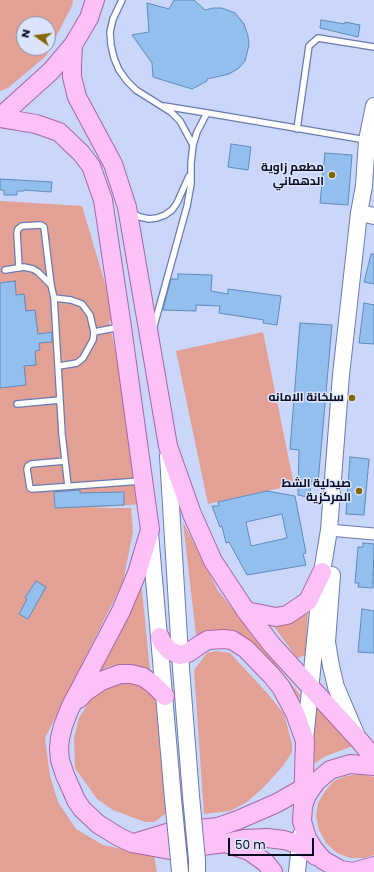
<!DOCTYPE html>
<meta charset="utf-8">
<style>
body{margin:0}
#map{position:relative;width:374px;height:872px;overflow:hidden;background:#cad6fa;font-family:Poppins,sans-serif}
canvas{display:block}
.north{position:absolute;left:16px;top:16px;width:40px;height:40px;box-sizing:border-box;background:#dce4fc;border:1px solid #878ea4;border-radius:50%;rotate:284deg;font-size:11px;font-weight:700;line-height:16px;text-align:center;color:#070c20}
.north::after{content:'';display:block;margin:auto;width:14px;height:18px;background:#836800;clip-path:polygon(50% 0,100% 100%,50% 72%,0 100%)}
.scale{position:absolute;left:228px;top:838px;width:86px;height:18px;box-sizing:border-box;border:2px solid #070c20;border-top:0;padding-left:5px;font-size:12px;line-height:14px;white-space:nowrap;color:#070c20;-webkit-text-stroke:3px #dce4fc;paint-order:stroke}
</style>
<div id="map">
<canvas width="374" height="872"></canvas>
<div class="north">N</div>
<div class="scale">50 m</div>
</div>
<script>
const ctx = document.querySelector('canvas').getContext('2d');
ctx.lineJoin = 'round';
function fillPath(path, color) { ctx.fillStyle = color; ctx.fill(path, 'evenodd'); }
const poly = rows => new Path2D(rows.map(r => 'M' + r).join(''));
function stroke(path, color, width, dash) { ctx.strokeStyle = color; ctx.lineWidth = width; ctx.lineCap = dash ? 'butt' : 'round'; ctx.setLineDash(dash || []); ctx.stroke(path); }
function write(font, color, halo, rows, align = 'center') {
  ctx.font = font + ' Poppins,Cairo,sans-serif'; ctx.lineWidth = 3; ctx.setLineDash([]); ctx.textBaseline = 'middle'; ctx.strokeStyle = halo; ctx.fillStyle = color; for (const [text, x, y, turn = 0] of rows) {
    ctx.save(); ctx.translate(x, y); ctx.rotate((+turn || 0) * Math.PI / 180); ctx.textAlign = isNaN(turn) ? turn : align; if (halo) ctx.strokeText(text, 0, 0); ctx.fillText(text, 0, 0); ctx.restore();
  }
}
fillPath(poly([
 [0,0,73,0,72,6,46,56,8,88,0,91],
 [24,24,48,24,48,48,24,48],
 [0,201,82,206,116,320,109,321,115,349,122,346,141,504,91,508,131,508,133,532,123,582,45,738,50,776,58,802,76,829,103,845,154,856,157,872,0,872],
 [263,332,294,485,208,504,176,351],
 [183,522,217,589,300,695,299,700,283,681,222,630,209,630,196,635],
 [141,580,150,671,131,664,122,664,110,666,95,673],
 [308,606,306,655,297,658,270,621],
 [216,651,230,653,268,694,284,714,292,744,292,752,283,766,263,788,247,802,230,811,204,814,194,670,207,653],
 [135,680,155,694,168,812,154,822,145,822,113,810,97,799,75,768,74,738,79,718,96,692,107,683],
 [314,703,353,746,326,756,312,765],
 [360,774,374,777,374,855,364,858,350,858,337,853,326,843,319,830,316,816,318,803,325,791,334,781,346,776]
]), '#e3a094');
const building = poly([
 [174,0,194,0,205,10,213,8,222,8,235,13,240,19,244,24,248,36,249,45,245,61,239,68,229,74,207,79,207,81,192,89,153,77,152,63,132,35,149,32,147,3,169,9,174,0],
 [321,20,345,24,345,22,360,25,358,37,320,28,321,20],
 [231,144,251,147,248,170,228,167,231,144],
 [325,153,352,155,348,205,320,203,325,153],
 [0,179,52,182,51,192,24,190,24,191,17,191,17,195,4,195,4,190,0,190,0,179],
 [371,254,374,254,374,284,364,282,371,254],
 [178,274,212,275,211,291,228,294,228,289,281,296,277,325,263,323,264,320,219,313,220,306,196,305,196,311,163,310,171,279,178,279,178,274],
 [15,281,16,295,24,294,26,311,35,310,38,334,52,332,52,342,39,343,40,350,35,351,36,365,24,366,26,385,0,388,0,283,15,281],
 [364,303,374,305,374,344,359,343,364,303],
 [300,323,332,325,318,483,311,481,310,492,307,497,298,495,299,450,290,449,300,323],
 [350,457,369,459,364,515,346,514,350,457],
 [80,490,80,493,124,492,124,505,55,508,54,492,80,490],
 [267,491,295,496,306,553,303,554,306,565,247,575,229,542,226,543,222,526,220,527,212,506,219,506,218,502,267,491],
 [282,514,287,538,251,546,246,522,282,514],
 [363,543,374,544,373,588,358,587,359,583,355,583,358,547,363,547,363,543],
 [36,581,46,587,28,619,19,614,27,599,25,598,36,581],
 [362,609,374,611,374,653,358,652,362,609]
]);
fillPath(building, '#92bfee');
stroke(building, '#5f8ab8', 1);
const lane = poly([
 [122,0,113,19,110,32,111,45,114,58,119,70,127,81,136,90,171,112,180,121,193,145],
 [164,106,207,113],
 [297,129,309,46,318,38,374,47],
 [132,213,140,217,149,219,157,218,165,215,172,210,177,203,189,176],
 [19,268,17,233,18,229,22,226,41,225,44,227,51,285,54,298,62,434,68,486],
 [5,270,24,267,33,269,38,272,51,285],
 [54,298,71,300,82,304,90,315,94,332,93,340,83,358,77,363,59,366],
 [154,326,187,206,191,184,191,163,193,145,197,132,207,113,366,140],
 [94,332,120,327],
 [17,404,60,400],
 [65,461,31,464,28,466,27,469,30,488,32,489,141,481]
]);
const street = poly([
 [329,530,374,534]
]);
const secondary = poly([
 [359,213,374,216],
 [168,456,180,655,191,796],
 [150,533,173,799],
 [332,575,327,642,331,666,336,687,356,734],
 [305,740,322,572,329,530,341,375,359,213,364,186,367,140,374,106],
 [179,860,180,872],
 [197,860,197,872],
 [297,872,301,835]
]);
const primary = poly([
 [73,45,72,65,72,77,77,97,113,164,127,207,168,446,192,514,213,561,246,611,272,645,359,740,374,758],
 [0,117,51,71,73,45,89,18,95,0],
 [0,118,36,124,59,132,81,153,91,166,103,200,122,327,150,530,137,573,121,611,70,708,63,726,60,738,59,749,60,760,65,775,76,800,82,809,98,824,119,837,132,843,170,850,225,843,249,851,266,863,273,872],
 [246,611,276,617,287,615,308,601,322,572],
 [160,637,162,642,170,651,180,655,188,653,201,644,208,640,224,639,232,640,246,649,272,676,281,687,295,713,305,741,303,806],
 [79,699,85,692,101,681,120,674,131,674,143,677,153,684,165,696],
 [374,766,350,764,330,770,316,782,307,795,303,806,302,821,307,838,313,848,323,860,341,870,353,872,374,866],
 [137,842,170,832,218,827,238,820,277,803,312,783],
 [230,842,244,839,267,838,284,840,300,845,316,856]
]);
stroke(lane, '#697aaf', 8);
stroke(street, '#697aaf', 13);
stroke(secondary, '#697aaf', 18);
stroke(primary, '#a567a8', 20);
stroke(lane, '#fff', 5.5);
stroke(street, '#fff', 11);
stroke(secondary, '#fff', 16);
stroke(primary, '#fcc1f7', 18);
const secondaryBridge = poly([
 [191,796,197,860],
 [173,799,179,860]
]);
stroke(secondaryBridge, '#697aaf', 18, []);
stroke(secondaryBridge, '#fff', 16);
for (const [x, y, r, color] of [
 [332,175,4,"#836800"],
 [352,398,4,"#836800"],
 [359,491,4,"#836800"]
]) { const dot = new Path2D(); dot.arc(x, y, r, 0, 2 * Math.PI); ctx.fillStyle = color; ctx.fill(dot); stroke(dot, '#dce4fc', 1.5); }
write('bold 12px', '#070c20', '#dce4fc', [
 ["مطعم زاوية",324,168],
 ["الدهماني",324,182],
 ["سلخانة الامانه",344,398],
 ["صيدلية الشط",351,484],
 ["المركزية",351,498]
], 'right');
</script>
